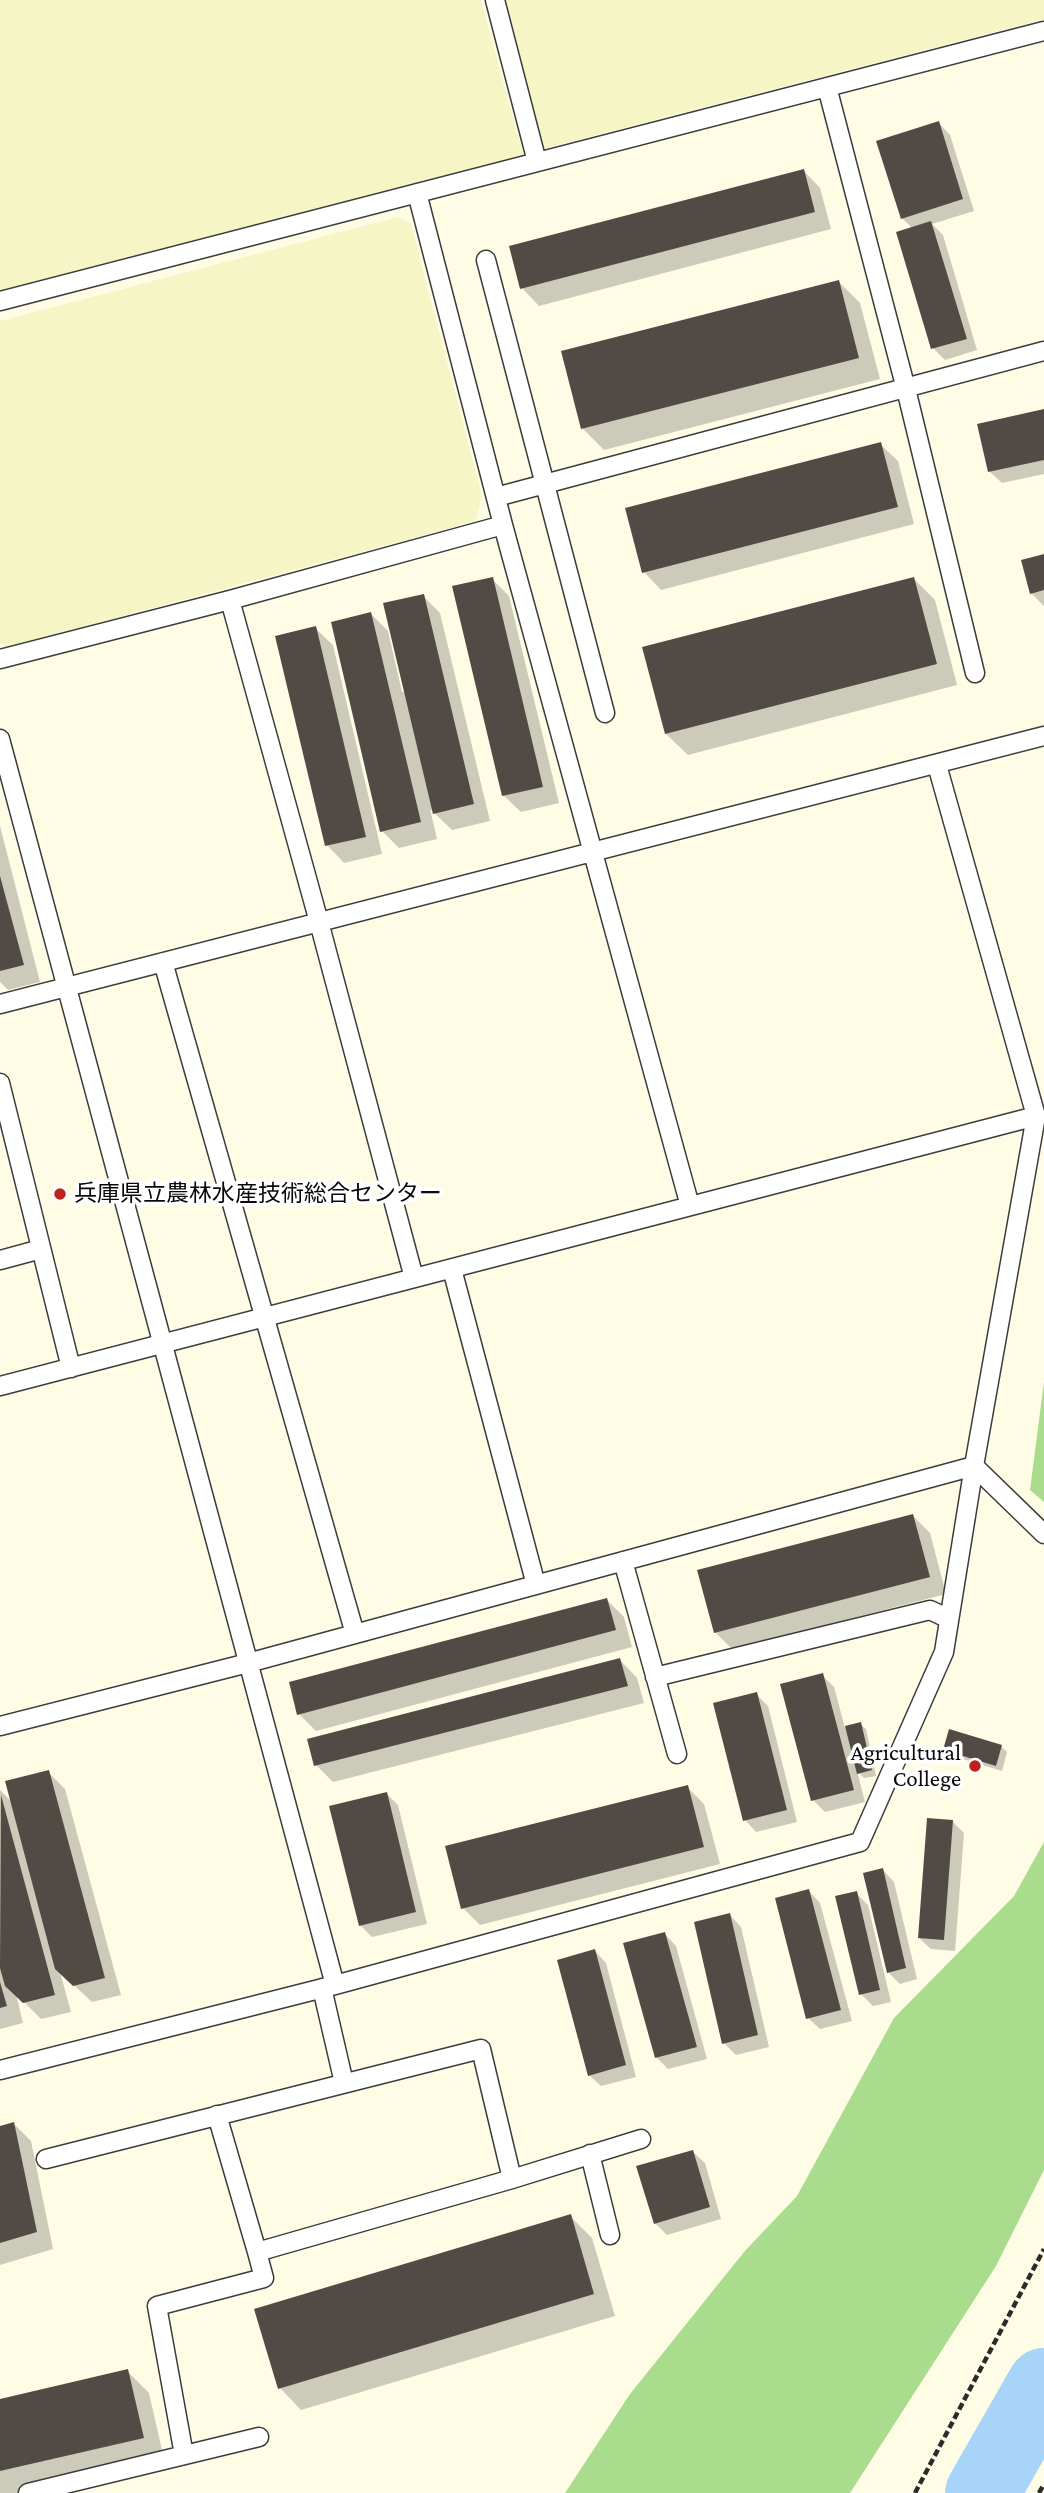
<!DOCTYPE html>
<meta charset="utf-8">
<style>
body{margin:0}
canvas{display:block;background:#fffce6}
</style>
<canvas width="1044" height="2493"></canvas>
<script>
const ctx = document.querySelector('canvas').getContext('2d');
ctx.lineJoin = 'round';
function fillPath(path, color) { ctx.fillStyle = color; ctx.fill(path, 'evenodd'); }
const poly = rows => new Path2D(rows.map(r => 'M' + r).join(''));
function stroke(path, color, width, dash) { ctx.strokeStyle = color; ctx.lineWidth = width; ctx.lineCap = dash ? 'butt' : 'round'; ctx.setLineDash(dash || []); ctx.stroke(path); }
function write(font, color, halo, rows, align = 'center') {
  ctx.font = font + ' "Crimson Pro","Noto Sans JP",serif'; ctx.lineWidth = 7; ctx.setLineDash([]); ctx.textBaseline = 'middle'; ctx.strokeStyle = halo; ctx.fillStyle = color; for (const [text, x, y, turn = 0] of rows) {
    ctx.save(); ctx.translate(x, y); ctx.rotate((+turn || 0) * Math.PI / 180); ctx.textAlign = isNaN(turn) ? turn : align; if (halo) ctx.strokeText(text, 0, 0); ctx.fillText(text, 0, 0); ctx.restore();
  }
}
fillPath(poly([
 [0,0,481,0,523,155,0,293],
 [502,0,1044,0,1044,19,542,149],
 [398,217,411,224,482,496,476,521,7,647,0,643,0,321]
]), '#f6f5c5');
fillPath(poly([
 [1044,1382,1044,1502,1030,1490],
 [1044,1842,1044,2170,996,2266,850,2493,565,2493,630,2394,744,2252,797,2196,894,2018,1014,1896]
]), '#aadc8d');
fillPath(poly([
 [939,123,950,135,974,211,932,224,943,235,977,350,945,360,933,348,913,229,902,218],
 [803,170,820,188,831,229,539,306,522,288],
 [839,282,860,303,880,379,604,450,582,428],
 [1044,411,1044,474,1002,483,990,472],
 [880,444,898,461,914,524,661,590,644,572],
 [1044,556,1044,606,1031,593],
 [492,579,509,596,559,803,521,812,503,795],
 [914,579,935,600,957,685,688,755,666,734],
 [423,596,440,613,490,821,452,830,430,809,437,839,399,848,382,831,371,614,388,631,402,692,406,692],
 [315,628,333,645,382,854,344,863,327,845],
 [0,826,40,982,8,990,0,982],
 [913,1516,930,1533,946,1594,732,1649,715,1632],
 [607,1600,624,1617,632,1647,316,1731,299,1714],
 [620,1660,637,1678,644,1703,333,1782,316,1765],
 [822,1675,834,1687,845,1728,860,1724,866,1729,876,1776,864,1778,857,1771,865,1802,825,1812,813,1800],
 [756,1694,768,1706,797,1822,756,1832,745,1820],
 [1001,1746,1007,1752,1002,1771,950,1755,945,1749],
 [48,1772,65,1789,121,1995,92,2002,60,1972,71,2012,41,2019,16,1994,23,2023,0,2029,0,1790,13,1803],
 [687,1787,704,1804,720,1864,480,1925,463,1908],
 [386,1793,398,1805,427,1924,372,1937,360,1925],
 [952,1821,964,1833,955,1951,931,1949,919,1938],
 [883,1870,894,1882,917,1979,900,1984,888,1972],
 [809,1891,820,1903,852,2021,820,2029,808,2018],
 [856,1893,868,1905,891,2002,873,2006,861,1994],
 [730,1915,741,1927,769,2047,736,2055,724,2043],
 [665,1934,676,1946,707,2059,668,2069,656,2057],
 [595,1951,606,1963,636,2077,601,2086,589,2075],
 [14,2124,31,2141,53,2249,0,2265,0,2128],
 [693,2152,705,2163,721,2219,667,2235,655,2223],
 [570,2216,592,2238,615,2316,301,2410,280,2388],
 [127,2371,149,2393,164,2459,17,2493,0,2493,0,2400]
]), '#0003');
stroke(poly([
 [982,2493,1044,2385]
]), '#a8d4f9', 74);
fillPath(poly([
 [939,121,963,199,901,219,876,141],
 [804,169,815,212,520,289,509,246],
 [931,221,967,339,931,349,896,232],
 [839,280,859,358,581,429,561,351],
 [1044,409,1044,460,988,472,977,424],
 [881,442,898,507,642,573,625,508],
 [1044,554,1044,590,1030,594,1021,560],
 [493,577,543,787,502,796,452,586],
 [914,577,937,664,665,734,642,647],
 [424,594,474,804,433,814,383,603],
 [371,612,421,822,380,832,331,622],
 [316,626,366,837,325,846,275,636],
 [0,876,24,965,0,971],
 [913,1514,930,1577,714,1633,697,1570],
 [607,1598,616,1630,297,1715,289,1682],
 [620,1658,628,1686,314,1766,307,1739],
 [823,1673,854,1790,811,1801,780,1684],
 [757,1692,787,1810,743,1821,713,1703],
 [861,1722,872,1770,857,1774,845,1726],
 [949,1729,1002,1745,996,1766,943,1750],
 [49,1770,105,1978,73,1986,55,1969,5,1781],
 [688,1785,704,1847,461,1909,445,1846],
 [387,1792,416,1912,359,1926,329,1806],
 [1,1795,55,1995,23,2003,5,1986,0,1968],
 [927,1818,953,1820,944,1940,918,1938],
 [883,1868,906,1968,887,1973,863,1873],
 [809,1889,841,2010,806,2019,775,1898],
 [857,1891,880,1990,859,1995,835,1896],
 [730,1913,758,2035,722,2044,694,1922],
 [665,1932,697,2047,655,2058,623,1943],
 [595,1949,626,2065,588,2076,557,1960],
 [0,1982,7,2006,0,2008],
 [14,2122,37,2232,0,2243,0,2126],
 [693,2150,710,2207,654,2224,636,2166],
 [571,2214,594,2294,278,2389,254,2309],
 [128,2369,144,2438,0,2471,0,2399]
]), '#524b45');
const service = poly([
 [495,0,537,162],
 [827,87,906,389,975,673],
 [417,193,503,525,690,1206],
 [486,260,605,713],
 [0,301,1044,31],
 [496,497,1044,351],
 [230,600,319,922,414,1278],
 [0,659,230,600,503,525],
 [0,739,335,1985],
 [163,962,355,1634],
 [0,1004,1044,736],
 [0,1083,71,1368],
 [0,1260,41,1249],
 [452,1269,536,1585],
 [0,1386,1036,1116],
 [623,1561,677,1754],
 [655,1677,930,1610,949,1619],
 [0,1726,248,1663,974,1466,1044,1534],
 [322,1988,344,2083],
 [0,2070,335,1985,860,1842,944,1652,974,1466,1036,1116,937,765],
 [217,2115,257,2252,512,2179,641,2139],
 [590,2154,610,2235],
 [46,2159,481,2049,512,2179],
 [184,2455,157,2306,264,2278,257,2252],
 [28,2493,259,2437]
]);
stroke(service, '#3c3c3c', 21);
stroke(poly([
 [915,2493,1044,2249],
 [1039,2493,1044,2484]
]), '#2b2b2b', 4.5, [7, 3.5]);
stroke(service, '#fff', 18);
for (const [x, y, r, color] of [
 [60,1194,7,"#bf211c"],
 [975,1766,7,"#bf211c"]
]) { const dot = new Path2D(); dot.arc(x, y, r, 0, 2 * Math.PI); ctx.fillStyle = color; ctx.fill(dot); stroke(dot, '#fff', 2.5); }
write('23px', '#090909', '#fff', [
 ["兵庫県立農林水産技術総合センター",74,1194],
 ["Agricultural",961,1753,"right"],
 ["College",961,1779,"right"]
], 'left');
</script>
